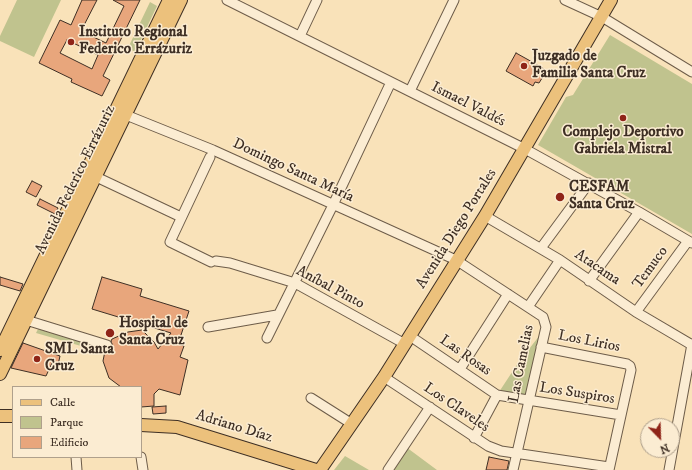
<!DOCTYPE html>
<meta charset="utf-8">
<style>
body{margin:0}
#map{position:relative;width:692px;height:470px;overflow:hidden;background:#f9e2b9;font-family:"IM FELL DW Pica",serif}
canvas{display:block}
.legend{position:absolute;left:12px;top:386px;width:130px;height:72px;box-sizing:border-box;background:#fbecd2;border:1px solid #afa08c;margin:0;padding:5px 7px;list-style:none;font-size:12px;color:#3e2f24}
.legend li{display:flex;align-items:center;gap:8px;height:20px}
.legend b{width:20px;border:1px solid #afa08c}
.north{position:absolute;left:640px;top:418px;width:40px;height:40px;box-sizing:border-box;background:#fbecd2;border:1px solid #afa08c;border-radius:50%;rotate:157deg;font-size:11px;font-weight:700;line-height:16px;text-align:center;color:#3e2f24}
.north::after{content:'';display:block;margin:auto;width:14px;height:18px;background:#8f2418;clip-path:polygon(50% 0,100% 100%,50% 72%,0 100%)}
</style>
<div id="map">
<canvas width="692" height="470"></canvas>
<ul class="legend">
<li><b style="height:5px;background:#ecc17c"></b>Calle</li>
<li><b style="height:11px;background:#c0c38e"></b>Parque</li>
<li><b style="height:11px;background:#e8a67c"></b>Edificio</li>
</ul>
<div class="north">N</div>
</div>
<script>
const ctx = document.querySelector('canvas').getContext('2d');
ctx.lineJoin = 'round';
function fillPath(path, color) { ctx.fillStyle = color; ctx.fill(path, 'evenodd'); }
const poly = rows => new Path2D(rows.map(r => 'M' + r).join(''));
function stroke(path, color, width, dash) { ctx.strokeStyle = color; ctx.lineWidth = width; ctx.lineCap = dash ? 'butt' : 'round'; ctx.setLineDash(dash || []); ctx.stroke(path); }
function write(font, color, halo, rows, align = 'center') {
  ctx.font = font + ' "IM FELL DW Pica",serif'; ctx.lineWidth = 3; ctx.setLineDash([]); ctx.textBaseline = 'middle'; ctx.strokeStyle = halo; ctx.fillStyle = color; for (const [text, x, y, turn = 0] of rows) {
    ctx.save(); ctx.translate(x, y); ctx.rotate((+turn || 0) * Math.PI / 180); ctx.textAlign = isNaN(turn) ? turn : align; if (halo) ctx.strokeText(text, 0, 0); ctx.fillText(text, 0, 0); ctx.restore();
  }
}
fillPath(poly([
 [17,0,61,0,34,57,0,41,0,36],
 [150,2,157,6,135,52,128,48],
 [610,35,692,84,692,234,538,145,566,97,573,95],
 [38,329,82,342,81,346,36,333],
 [540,335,527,397,499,392,518,363],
 [406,447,437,470,391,470],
 [345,456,369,470,334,470]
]), '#c0c38e');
const building = poly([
 [82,0,97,0,81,31,106,43,124,6,113,0,140,0,103,76,110,80,102,96,71,82,72,79,39,63,60,20,71,25,82,0],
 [67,40,98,55,92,69,60,53,67,40],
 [516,53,543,68,541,73,544,75,539,83,535,82,533,86,506,71,516,53],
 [32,181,42,186,36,197,26,192,32,181],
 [40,199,58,208,55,214,37,205,40,199],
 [0,277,23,284,20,291,0,285,0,277],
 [102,277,142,289,140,296,189,311,178,344,184,346,180,357,188,360,180,395,159,389,154,394,154,406,141,407,141,387,121,387,109,378,103,361,105,351,109,351,113,347,111,341,112,339,128,332,142,330,154,342,158,349,171,333,92,309,102,277],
 [23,343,60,356,58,365,52,363,46,376,11,368,23,343],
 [166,406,166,413,153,414,152,407,166,406],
 [489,457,509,461,507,470,486,470,489,457]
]);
fillPath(building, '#e8a67c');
stroke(building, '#3e2f24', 1);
const minor = poly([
 [227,0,525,149,639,212,692,243],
 [565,0,602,17,692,72],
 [300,36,317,0],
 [410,91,454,0],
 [121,113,213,150,456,260,543,317,546,327,513,470],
 [210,157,170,242,211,262],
 [90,174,181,217],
 [485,216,560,260,636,312,692,345],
 [541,248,589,183],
 [216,261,230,263,295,283,405,344],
 [589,281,639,212],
 [528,307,560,260],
 [636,312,688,241],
 [26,320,107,345],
 [208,327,277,315],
 [410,336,497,395,621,415],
 [267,338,333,205,391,82],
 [541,347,627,364,630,366,631,370,609,470],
 [460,369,508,294],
 [384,377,488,446,501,451,609,467],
 [311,398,352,424],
 [474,438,497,395],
 [76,457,77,470],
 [141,457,143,470],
 [388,470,430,407],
 [669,470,692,344]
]);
const major = poly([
 [0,350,169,0],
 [0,374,181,0],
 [0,416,13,416],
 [141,425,177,427,316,470],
 [320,470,384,377,485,216,611,0]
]);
stroke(minor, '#6d5c49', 11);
stroke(major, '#3e2f24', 14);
stroke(minor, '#fbecd2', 9);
stroke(major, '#ecc17c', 12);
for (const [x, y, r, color] of [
 [71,42,4,"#8f2418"],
 [524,66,4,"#8f2418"],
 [623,118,4,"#8f2418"],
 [560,197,5,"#8f2418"],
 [110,333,5,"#8f2418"],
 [37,359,4,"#8f2418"]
]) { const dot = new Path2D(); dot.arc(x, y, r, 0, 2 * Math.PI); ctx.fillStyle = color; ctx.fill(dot); stroke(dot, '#fbecd2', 1.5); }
write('bold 15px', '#3e2f24', '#fbecd2', [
 ["Instituto Regional",79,33],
 ["Federico Errázuriz",79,50],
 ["Juzgado de",532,57],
 ["Familia Santa Cruz",532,74],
 ["Complejo Deportivo",623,133,"center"],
 ["Gabriela Mistral",623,150,"center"],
 ["CESFAM",569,188],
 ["Santa Cruz",569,205],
 ["Hospital de",119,324],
 ["Santa Cruz",119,341],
 ["SML Santa",45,350],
 ["Cruz",45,367]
], 'left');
write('15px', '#3e2f24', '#fbecd2', [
 ["Ismael Valdés",468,105,27],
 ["Domingo Santa María",293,171,25],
 ["Avenida Federico Errázuriz",76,180,-64],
 ["Avenida Diego Portales",457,229,-58],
 ["Atacama",597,268,34],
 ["Temuco",651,268,-54],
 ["Aníbal Pinto",330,288,28],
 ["Los Lirios",589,342,11],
 ["Las Rosas",465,356,35],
 ["Las Camelias",522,364,-79],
 ["Los Suspiros",577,394,9],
 ["Los Claveles",456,408,34],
 ["Adriano Díaz",234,427,17]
]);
</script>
